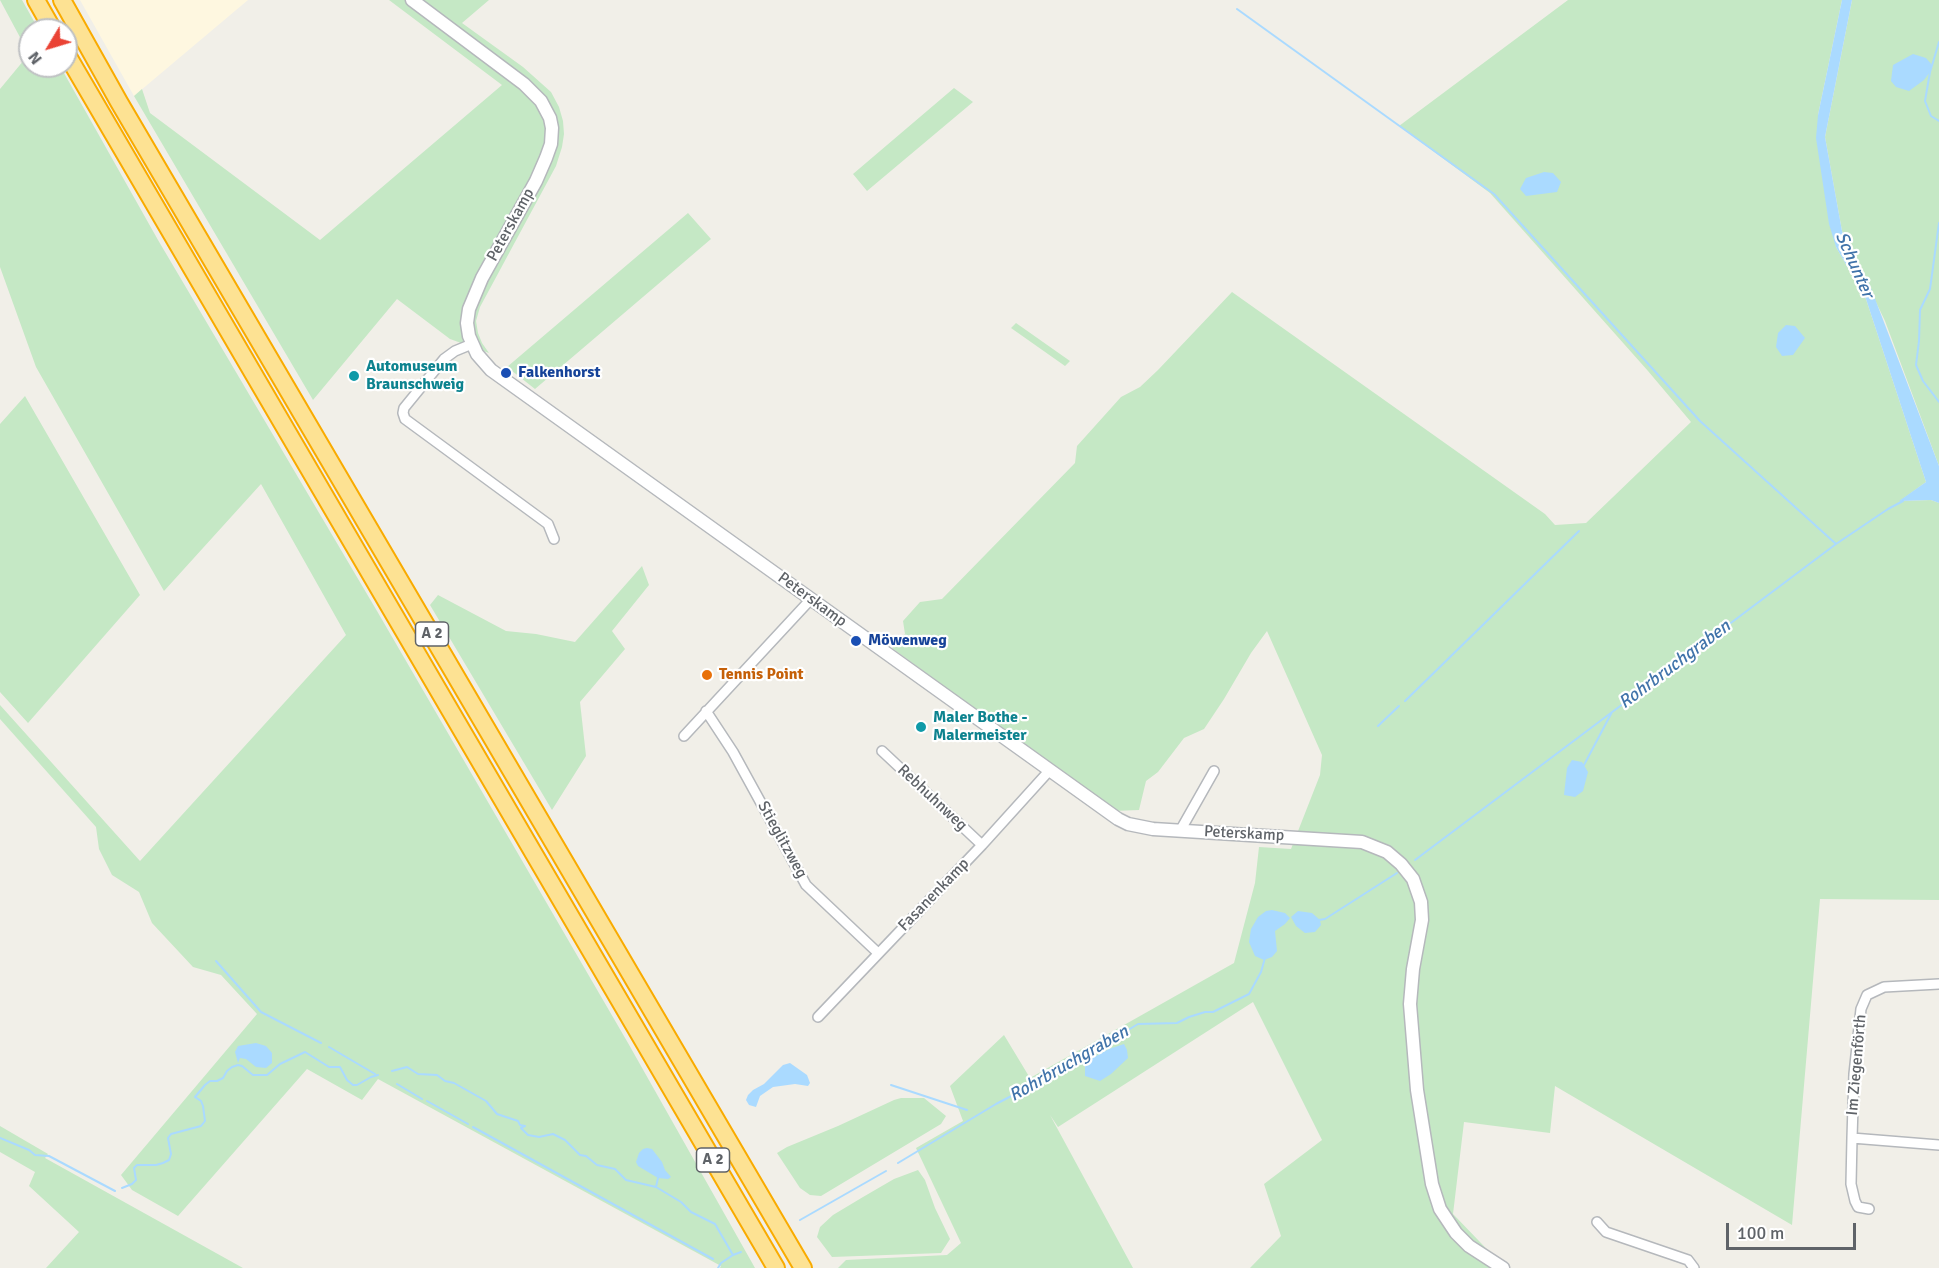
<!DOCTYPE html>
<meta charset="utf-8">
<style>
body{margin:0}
#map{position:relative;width:1939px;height:1268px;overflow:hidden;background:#f1efe8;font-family:Signika,sans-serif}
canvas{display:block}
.north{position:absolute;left:18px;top:18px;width:60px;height:60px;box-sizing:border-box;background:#fff;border:2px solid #bfc1c3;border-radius:50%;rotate:232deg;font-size:16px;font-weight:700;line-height:24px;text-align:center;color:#5f6368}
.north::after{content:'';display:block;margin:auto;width:21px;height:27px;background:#ea4335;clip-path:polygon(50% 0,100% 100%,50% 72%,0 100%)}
.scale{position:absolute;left:1726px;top:1223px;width:130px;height:27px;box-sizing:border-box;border:3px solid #5f6368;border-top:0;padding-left:8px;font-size:18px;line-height:21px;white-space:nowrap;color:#5f6368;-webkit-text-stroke:4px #fff;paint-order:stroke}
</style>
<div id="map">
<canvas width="1939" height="1268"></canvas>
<div class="north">N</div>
<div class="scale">100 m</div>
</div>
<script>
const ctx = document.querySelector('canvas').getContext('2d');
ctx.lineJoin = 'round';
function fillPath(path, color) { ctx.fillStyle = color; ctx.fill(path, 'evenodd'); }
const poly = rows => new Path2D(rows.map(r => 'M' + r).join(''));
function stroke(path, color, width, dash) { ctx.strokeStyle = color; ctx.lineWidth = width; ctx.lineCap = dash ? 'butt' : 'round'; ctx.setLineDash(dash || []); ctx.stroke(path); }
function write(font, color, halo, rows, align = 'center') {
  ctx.font = font + ' Signika,sans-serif'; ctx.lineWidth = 4.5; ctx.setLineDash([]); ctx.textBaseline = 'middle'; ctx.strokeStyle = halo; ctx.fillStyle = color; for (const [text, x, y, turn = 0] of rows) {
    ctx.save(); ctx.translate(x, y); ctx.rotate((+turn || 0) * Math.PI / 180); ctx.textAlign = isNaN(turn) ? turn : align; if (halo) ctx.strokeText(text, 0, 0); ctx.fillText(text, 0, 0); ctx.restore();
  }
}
fillPath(poly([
 [80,0,248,0,134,96]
]), '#fef7e0');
fillPath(poly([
 [0,0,22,0,39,30,30,30,30,66,60,66,158,240,377,611,628,1043,755,1268,720,1268,721,1266,378,1079,362,1100,307,1069,178,1216,132,1190,121,1175,257,1014,221,975,193,967,152,923,139,892,112,875,99,849,96,827,0,719,0,705,140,861,346,635,261,484,164,591,36,367,0,267,0,89,29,54],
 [389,0,489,0,462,23,523,67,551,92,559,107,563,121,564,134,562,147,556,166,480,307,476,321,478,333,482,343,489,353,450,339,397,299,313,400,134,96,142,89,150,113,320,240,502,85],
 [1568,0,1842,0,1818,115,1836,247,1866,299,1926,482,1900,501,1931,500,1939,503,1939,900,1820,899,1792,1225,1555,1086,1550,1133,1464,1122,1453,1214,1505,1268,1250,1268,1281,1236,1264,1184,1322,1140,1253,1002,1058,1127,1050,1115,1133,1268,838,1268,846,1260,947,1255,961,1243,916,1148,963,1121,950,1086,1004,1035,1030,1078,1234,963,1255,883,1259,847,1291,849,1320,775,1322,755,1267,631,1251,653,1224,699,1204,729,1184,738,1158,772,1146,781,1139,810,1113,811,892,648,905,634,903,621,920,602,942,599,1075,463,1077,446,1121,397,1140,387,1158,370,1232,292,1545,514,1555,525,1586,523,1691,422,1648,371,1490,193,1399,126],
 [1852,0,1939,0,1939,466,1885,321,1842,231,1825,137],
 [954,88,973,102,867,191,853,174],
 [688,213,711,239,535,389,507,367],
 [1016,323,1070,361,1065,366,1011,328],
 [25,396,140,595,28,723,0,692,0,424],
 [642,566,649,585,612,631,625,649,580,702,586,756,552,810,430,605,438,595,506,631,536,634,575,642],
 [901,1098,924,1098,946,1116,941,1124,821,1196,810,1195,800,1188,777,1153,787,1147,838,1126,894,1100],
 [0,1126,48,1154,45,1158,243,1268,46,1268,79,1232,29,1186,35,1172,0,1152],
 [918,1170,925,1180,935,1208,950,1239,941,1253,832,1257,817,1237,820,1227,833,1215,863,1197,894,1179]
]), '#c5e8c5');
fillPath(poly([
 [1842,0,1852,0,1825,137,1842,231,1851,254,1869,283,1939,466,1939,503,1931,500,1899,501,1926,482,1866,299,1836,247,1829,224,1816,138,1818,115],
 [1913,54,1926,58,1932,65,1930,72,1924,80,1909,91,1896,87,1891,81,1893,65],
 [1544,172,1553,173,1561,182,1557,192,1526,196,1520,189,1526,178],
 [1786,325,1795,326,1805,338,1793,355,1782,356,1776,347,1778,333],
 [1572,760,1582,762,1588,772,1583,791,1575,797,1564,795,1567,768],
 [1272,910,1285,913,1290,918,1285,924,1275,931,1277,951,1272,957,1264,960,1255,956,1249,942,1251,929,1258,917,1266,911],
 [1298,911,1312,913,1320,920,1321,925,1315,932,1305,933,1296,926,1291,917],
 [256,1043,266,1046,272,1053,272,1063,266,1068,256,1067,246,1059,240,1058,238,1063,235,1052,238,1046],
 [1124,1044,1127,1050,1128,1058,1111,1074,1100,1081,1085,1076,1085,1062,1109,1049],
 [790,1063,807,1075,810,1083,808,1086,795,1084,773,1087,760,1096,756,1107,749,1105,746,1100,748,1095,753,1090,764,1084,783,1065],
 [647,1148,652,1149,662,1162,665,1170,671,1177,668,1179,658,1178,638,1166,636,1162,639,1153,643,1149]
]), '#aadaff');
stroke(poly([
 [1237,9,1494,194,1700,421,1836,544],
 [1939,42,1930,72,1925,101,1931,116,1939,121],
 [1939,223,1930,289,1920,310,1919,341,1916,365,1923,381,1939,402],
 [1405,701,1579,531],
 [1378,726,1399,706],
 [1584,765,1612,712],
 [1415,860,1836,544,1888,509,1903,501],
 [1319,920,1325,919,1397,873],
 [216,961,261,1012,321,1043],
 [329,1047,375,1074],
 [392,1071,407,1067,418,1074,437,1075,445,1081,454,1083,486,1101,497,1114,518,1121,520,1125,525,1126,521,1128,528,1135,539,1137,553,1134,565,1140,580,1155,586,1156,597,1165,615,1169,626,1180,656,1187,681,1202,691,1212,715,1224,733,1255,741,1252],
 [397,1084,422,1099],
 [891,1085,967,1110],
 [427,1101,468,1124],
 [473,1127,713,1259],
 [0,1138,29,1150,35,1155,49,1156,115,1191],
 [898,1163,996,1104,1076,1062,1138,1024,1177,1023,1189,1017,1205,1012,1213,1012,1249,994,1261,972,1265,958],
 [656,1187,658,1178],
 [122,1188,132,1184,136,1180,134,1168,137,1165,156,1165,163,1163,169,1160,171,1154,168,1138,171,1134,201,1126,205,1121,203,1106,201,1101,195,1097,205,1085,210,1081,217,1081,223,1078,227,1071,232,1067,238,1065,242,1066,253,1075,267,1075,280,1064,305,1052,329,1067,340,1067,347,1080,353,1085,357,1085,371,1077,378,1075],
 [800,1220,886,1171],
 [718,1268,721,1263,733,1255]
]), '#aadaff', 2);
const minor = poly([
 [472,344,455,351,444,359,404,408,403,413,405,419,548,524,554,539],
 [706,711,733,752,806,885,878,953],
 [684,736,811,599],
 [882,751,982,845],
 [1180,831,1214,771],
 [818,1017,982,845,1049,771],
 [1852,1138,1854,1074,1861,1009,1867,995,1884,987,1939,984],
 [1869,1209,1858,1207,1855,1201,1851,1184,1852,1138,1939,1145],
 [1597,1222,1606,1232,1688,1260,1694,1268]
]);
const tertiary = poly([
 [412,0,524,84,541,101,550,118,552,128,551,144,546,158,536,181,482,278,469,309,467,323,469,336,477,354,491,370,1118,819,1128,824,1153,829,1362,842,1387,852,1401,864,1413,879,1421,902,1422,920,1413,969,1410,1004,1417,1090,1432,1184,1440,1209,1456,1233,1469,1246,1503,1268]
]);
const motorway = poly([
 [36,0,53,30],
 [62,0,119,102,803,1268],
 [66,53,776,1268]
]);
stroke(minor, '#b5b8bc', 12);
stroke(tertiary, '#b5b8bc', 15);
stroke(motorway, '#f9ab00', 20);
stroke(minor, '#fff', 9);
stroke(tertiary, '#fff', 12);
stroke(motorway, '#fde293', 16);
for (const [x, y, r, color] of [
 [506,373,6,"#1a4fb4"],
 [354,376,6,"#0f9aa8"],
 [856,641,6,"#1a4fb4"],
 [707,675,6,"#e8710a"],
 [921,727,6,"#0f9aa8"]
]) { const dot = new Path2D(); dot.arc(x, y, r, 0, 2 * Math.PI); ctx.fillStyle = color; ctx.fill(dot); stroke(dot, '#fff', 2); }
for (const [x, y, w] of [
 [432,634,33],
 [713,1160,33]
]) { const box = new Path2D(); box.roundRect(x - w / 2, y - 12, w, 24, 4.5); ctx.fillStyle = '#fff'; ctx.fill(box); stroke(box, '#5f6368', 1.5); }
write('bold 15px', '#5f6368', null, [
 ["A 2",432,634],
 ["A 2",713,1160]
]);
write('16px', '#5f6368', '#fff', [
 ["Peterskamp",511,225,-61],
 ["Peterskamp",812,600,36],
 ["Rebhuhnweg",932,798,43],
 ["Peterskamp",1244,834,3],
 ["Stieglitzweg",782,840,61],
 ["Fasanenkamp",934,895,-46],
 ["Im Ziegenförth",1857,1065,-85]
]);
write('bold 16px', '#0d838f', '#fff', [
 ["Automuseum",366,367],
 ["Braunschweig",366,385],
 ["Maler Bothe -",933,718],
 ["Malermeister",933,736]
], 'left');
write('bold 16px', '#164399', '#fff', [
 ["Falkenhorst",518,373],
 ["Möwenweg",868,641]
], 'left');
write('bold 16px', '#c56008', '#fff', [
 ["Tennis Point",719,675]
], 'left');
write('italic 18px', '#4174aa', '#fff', [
 ["Schunter",1854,265,66],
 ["Rohrbruchgraben",1675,665,-37],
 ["Rohrbruchgraben",1069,1064,-30]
]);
</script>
